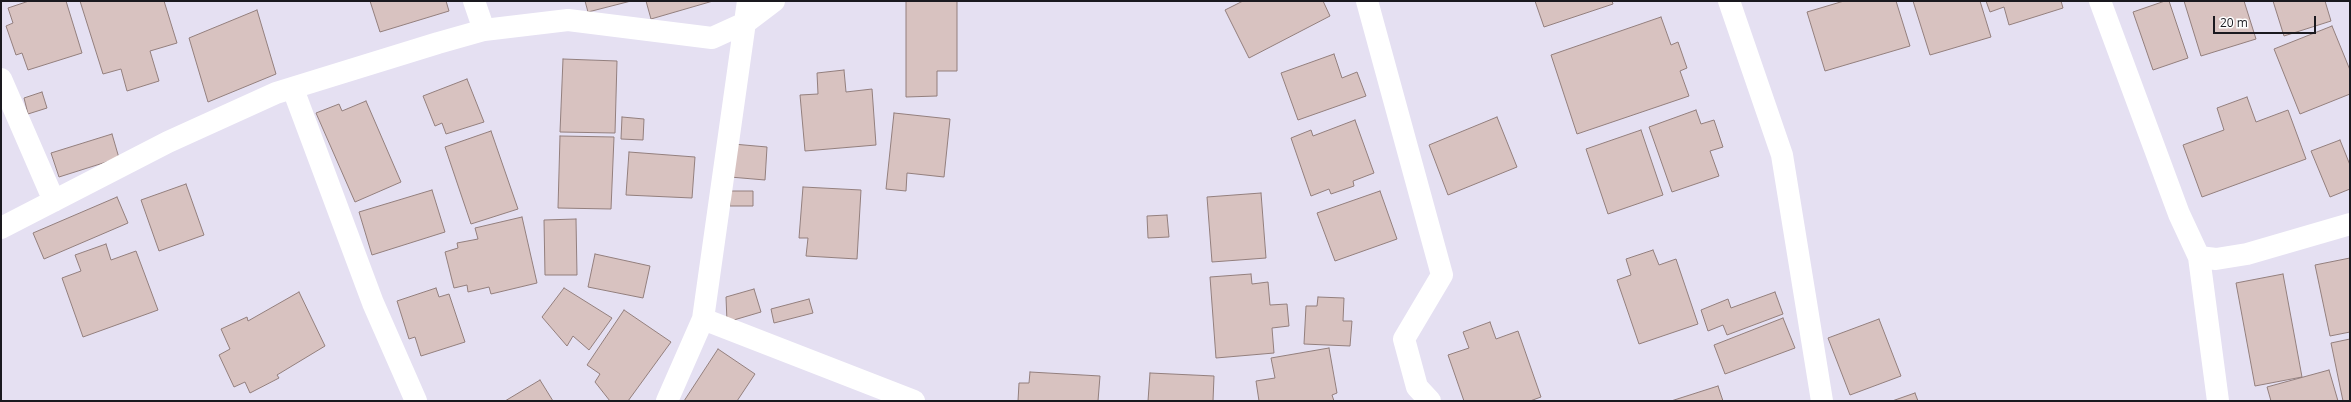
<!DOCTYPE html>
<style>
body{margin:0}
#map{position:relative;width:2351px;height:402px;overflow:hidden;background:#e5e0f2;font-family:"Open Sans",sans-serif}
canvas{display:block}
.frame{position:absolute;inset:0;border:2px solid #1a191f;pointer-events:none}
.scale{position:absolute;left:2213px;top:16px;width:103px;height:18px;box-sizing:border-box;border:2px solid #1a191f;border-top:0;padding-left:5px;font-size:12px;line-height:14px;white-space:nowrap;color:#1a191f;-webkit-text-stroke:3px #fff;paint-order:stroke}
</style>
<div id="map">
<canvas width="2351" height="402"></canvas>
<div class="frame"></div>
<div class="scale">20 m</div>
</div>
<script>
const ctx = document.querySelector('canvas').getContext('2d');
ctx.lineJoin = 'round';
function fillPath(path, color) { ctx.fillStyle = color; ctx.fill(path, 'evenodd'); }
const poly = rows => new Path2D(rows.map(r => 'M' + r).join(''));
function stroke(path, color, width, dash) { ctx.strokeStyle = color; ctx.lineWidth = width; ctx.lineCap = dash ? 'butt' : 'round'; ctx.setLineDash(dash || []); ctx.stroke(path); }
const building = poly([
 [29,1,66,1,82,53,28,70,22,53,16,55,6,26,13,23,8,8,29,1],
 [80,1,164,1,177,43,150,51,159,81,127,91,121,69,103,74,80,1],
 [370,1,446,1,449,11,380,32,370,1],
 [585,1,631,1,588,12,585,1],
 [646,1,713,1,651,19,646,1],
 [906,1,957,1,957,71,937,71,937,96,906,97,906,1],
 [1243,1,1323,1,1330,16,1249,58,1225,10,1243,1],
 [1535,1,1612,1,1613,4,1544,27,1535,1],
 [1844,1,1896,1,1910,46,1825,71,1807,12,1844,1],
 [1913,1,1980,1,1991,37,1930,55,1913,1],
 [1986,1,2061,1,2063,8,2009,25,2004,7,1990,12,1986,1],
 [2165,1,2169,1,2188,58,2153,70,2133,12,2165,1],
 [2184,1,2244,1,2256,39,2201,56,2184,1],
 [2273,1,2325,1,2331,21,2284,36,2273,1],
 [257,10,276,74,208,102,189,38,257,10],
 [1661,17,1671,45,1678,42,1687,68,1680,71,1689,96,1577,134,1551,55,1661,17],
 [2332,26,2350,70,2350,94,2300,114,2274,49,2332,26],
 [1334,54,1342,78,1357,72,1366,96,1298,120,1281,73,1334,54],
 [563,59,617,61,615,133,560,132,563,59],
 [844,70,846,92,872,89,876,145,805,151,800,95,818,94,817,73,844,70],
 [467,79,484,122,446,134,442,123,435,126,423,96,467,79],
 [42,92,47,108,28,114,24,98,42,92],
 [2247,97,2256,122,2288,110,2306,159,2202,197,2183,145,2224,130,2217,108,2247,97],
 [366,101,401,182,355,202,316,113,339,104,342,111,366,101],
 [1696,110,1701,124,1714,120,1723,147,1710,151,1719,176,1672,192,1649,127,1696,110],
 [894,113,950,119,944,177,907,173,906,191,886,189,894,113],
 [622,117,644,119,643,140,621,139,622,117],
 [1497,117,1517,167,1448,195,1429,145,1497,117],
 [1355,120,1374,173,1353,181,1354,186,1331,194,1329,189,1311,196,1291,138,1311,130,1313,136,1355,120],
 [1641,130,1663,195,1608,214,1586,149,1641,130],
 [491,131,518,209,471,224,445,147,491,131],
 [112,134,119,158,59,177,51,153,112,134],
 [560,136,614,137,611,209,558,208,560,136],
 [2340,140,2350,165,2350,189,2330,197,2311,151,2340,140],
 [733,144,767,147,765,180,730,177,733,144],
 [629,152,695,157,692,198,626,195,629,152],
 [186,184,204,235,159,251,141,200,186,184],
 [803,187,861,190,857,259,806,256,808,238,799,238,803,187],
 [432,190,445,232,372,255,359,212,432,190],
 [730,191,753,191,753,206,730,206,730,191],
 [1380,191,1397,239,1335,261,1317,213,1380,191],
 [1261,193,1266,258,1212,262,1207,197,1261,193],
 [117,197,128,223,44,259,33,233,117,197],
 [1167,215,1169,237,1148,238,1147,216,1167,215],
 [522,217,537,283,491,294,489,287,468,292,467,285,454,288,445,252,458,248,457,243,478,239,475,228,522,217],
 [576,219,577,275,545,275,544,220,576,219],
 [106,244,111,260,136,251,158,310,83,337,62,278,81,271,75,255,106,244],
 [1653,250,1659,265,1676,259,1698,324,1639,344,1617,280,1631,275,1626,259,1653,250],
 [595,254,650,266,643,298,588,287,595,254],
 [2350,258,2350,332,2330,336,2315,265,2350,258],
 [1251,274,1252,284,1268,282,1270,305,1287,304,1289,326,1272,328,1274,353,1216,358,1210,277,1251,274],
 [2283,274,2302,377,2255,386,2236,283,2283,274],
 [436,288,439,297,449,294,465,342,421,356,415,337,409,339,397,301,436,288],
 [564,288,612,318,589,350,573,336,567,346,542,317,564,288],
 [754,289,761,312,727,322,726,297,754,289],
 [299,292,325,346,277,375,279,378,250,393,245,382,234,387,219,355,230,349,221,329,247,317,248,321,299,292],
 [1775,292,1783,314,1727,335,1723,325,1708,331,1701,310,1728,299,1731,308,1775,292],
 [1318,297,1344,298,1343,321,1352,321,1350,346,1304,344,1306,306,1317,306,1318,297],
 [809,299,813,313,774,323,771,309,809,299],
 [624,310,671,342,628,401,610,401,595,382,600,374,587,365,624,310],
 [1783,318,1795,348,1725,374,1714,345,1783,318],
 [1879,319,1901,376,1850,395,1828,338,1879,319],
 [1490,322,1496,339,1518,331,1541,397,1530,401,1464,401,1448,355,1469,348,1463,332,1490,322],
 [2350,339,2350,401,2343,401,2331,343,2350,339],
 [1329,348,1337,393,1332,395,1334,401,1259,401,1256,381,1275,378,1271,358,1329,348],
 [718,349,755,374,737,401,684,401,718,349],
 [2329,370,2338,401,2271,401,2267,387,2329,370],
 [1030,372,1100,376,1098,401,1018,401,1019,383,1029,383,1030,372],
 [1150,373,1214,376,1213,401,1148,401,1150,373],
 [540,380,553,401,505,401,540,380],
 [1718,386,1723,401,1671,401,1718,386],
 [1915,393,1918,401,1892,401,1915,393]
]);
fillPath(building, '#d8c2c0');
stroke(building, '#937f7d', 1);
stroke(poly([
 [474,1,484,30],
 [1367,1,1442,275,1404,339,1417,387,1430,401],
 [1729,1,1782,155,1822,401],
 [2100,1,2179,214,2199,257,2218,401],
 [1,79,54,201],
 [293,89,373,303,416,401],
 [1,228,168,142,276,93,438,43,484,30,568,20,712,38,745,23,774,1],
 [2199,257,2216,259,2247,254,2350,224],
 [703,319,914,401],
 [667,401,703,319,748,1]
]), '#fff', 22);
</script>
